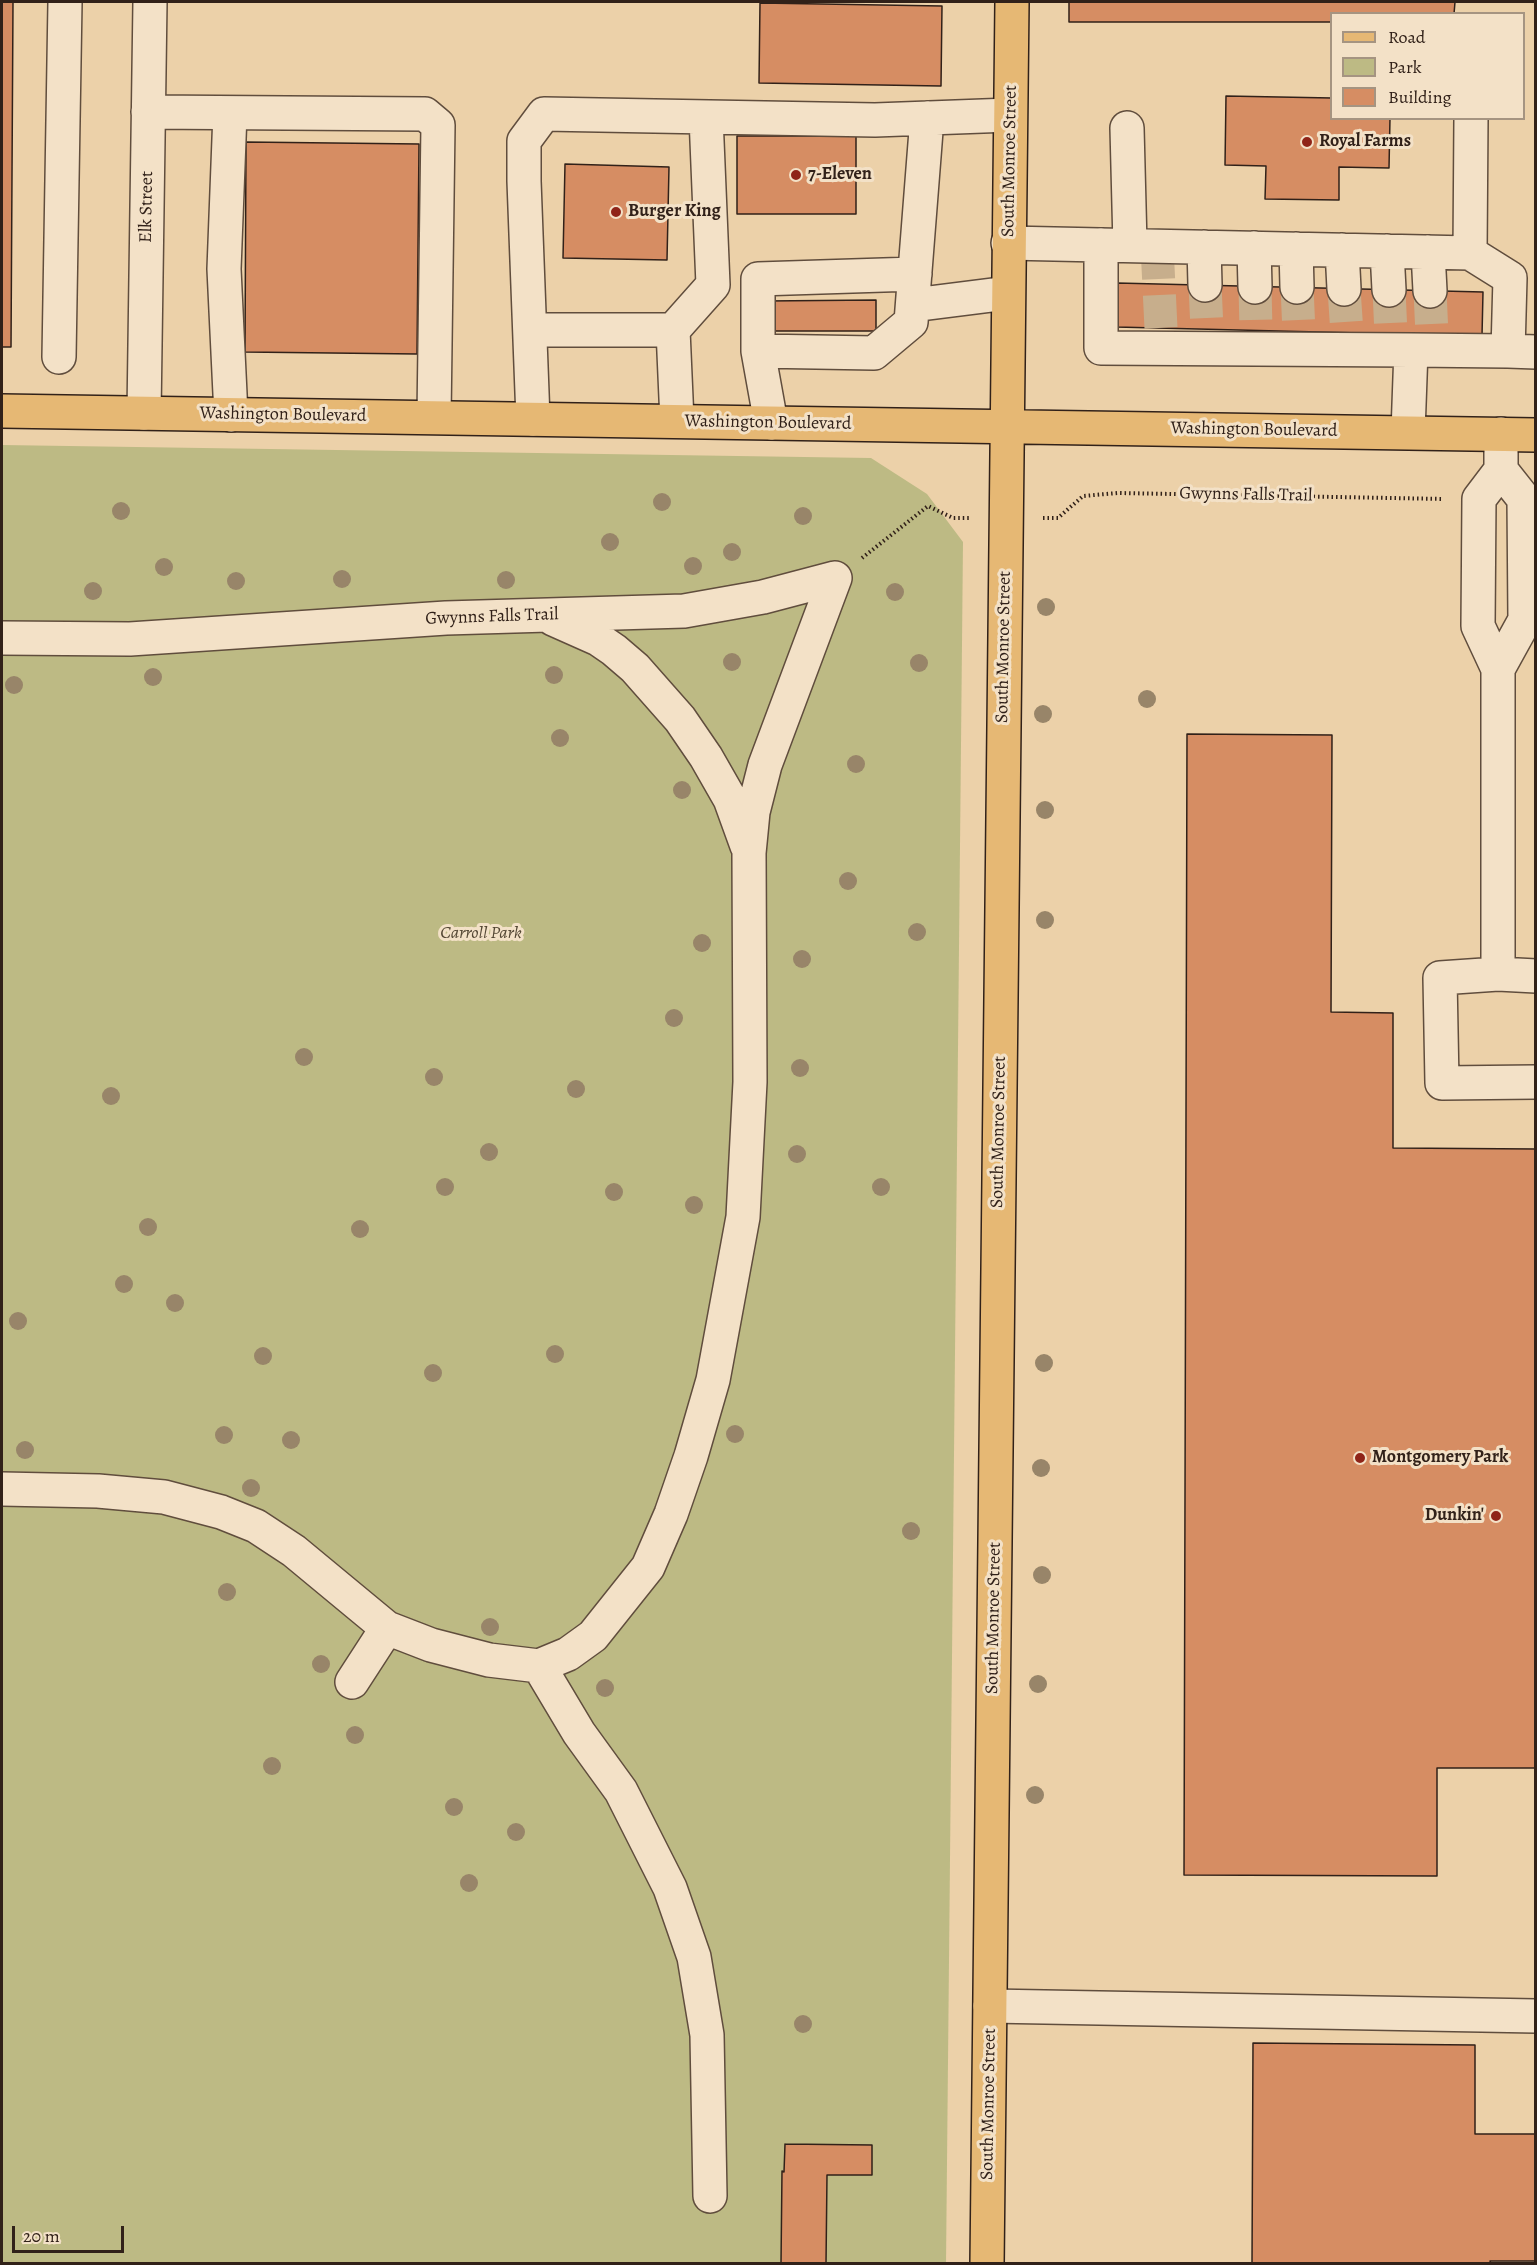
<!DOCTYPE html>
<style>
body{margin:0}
#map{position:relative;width:1537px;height:2265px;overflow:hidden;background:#ecd1a9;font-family:Alegreya,serif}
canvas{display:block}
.frame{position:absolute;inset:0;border:3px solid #312119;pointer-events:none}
.legend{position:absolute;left:1330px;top:12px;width:195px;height:108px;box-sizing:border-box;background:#f3e1c7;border:2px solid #a59481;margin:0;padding:8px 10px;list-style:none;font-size:18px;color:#312119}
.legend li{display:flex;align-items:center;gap:12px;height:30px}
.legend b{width:30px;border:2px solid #a59481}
.scale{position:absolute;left:12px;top:2226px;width:112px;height:27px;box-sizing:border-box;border:3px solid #312119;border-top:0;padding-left:8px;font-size:18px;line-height:21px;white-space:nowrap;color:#312119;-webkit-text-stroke:4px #f3e1c7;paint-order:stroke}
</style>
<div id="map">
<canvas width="1537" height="2265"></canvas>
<div class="frame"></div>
<ul class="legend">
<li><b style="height:8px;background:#e6b874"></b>Road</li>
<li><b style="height:16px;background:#bdba84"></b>Park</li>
<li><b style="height:16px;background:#d68d63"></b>Building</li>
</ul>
<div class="scale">20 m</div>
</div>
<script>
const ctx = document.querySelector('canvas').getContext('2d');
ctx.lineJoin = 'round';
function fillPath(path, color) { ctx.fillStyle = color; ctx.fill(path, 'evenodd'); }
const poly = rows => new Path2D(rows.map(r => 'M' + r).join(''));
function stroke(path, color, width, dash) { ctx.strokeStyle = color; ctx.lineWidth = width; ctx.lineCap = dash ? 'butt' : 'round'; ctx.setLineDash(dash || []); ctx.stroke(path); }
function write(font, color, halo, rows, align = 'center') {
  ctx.font = font + ' Alegreya,serif'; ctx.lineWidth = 6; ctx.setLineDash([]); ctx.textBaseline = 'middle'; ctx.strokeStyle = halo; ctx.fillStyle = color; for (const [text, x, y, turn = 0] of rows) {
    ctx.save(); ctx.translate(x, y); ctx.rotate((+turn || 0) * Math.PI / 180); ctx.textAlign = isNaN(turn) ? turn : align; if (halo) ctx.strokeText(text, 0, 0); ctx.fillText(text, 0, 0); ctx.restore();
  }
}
fillPath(poly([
 [2,445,871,458,927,494,963,542,946,2263,2,2264]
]), '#bdba84');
const building = poly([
 [2,2,13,2,11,347,2,347,2,2],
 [1069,2,1455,2,1454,14,1332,14,1332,22,1069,22,1069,2],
 [760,3,942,6,941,86,759,83,760,3],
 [1226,96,1332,98,1332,118,1390,118,1389,168,1339,167,1339,200,1265,199,1266,166,1225,165,1226,96],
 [737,136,856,136,856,214,737,214,737,136],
 [246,142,419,144,417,354,245,352,246,142],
 [565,164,669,167,667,260,563,258,565,164],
 [1117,283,1483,292,1482,336,1116,327,1117,283],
 [876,300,876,331,765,331,765,301,876,300],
 [1187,734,1332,735,1331,1012,1393,1013,1393,1148,1536,1149,1536,1768,1437,1768,1437,1876,1184,1875,1187,734],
 [1253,2043,1475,2045,1475,2134,1536,2134,1536,2261,1490,2261,1491,2264,1252,2264,1253,2043],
 [785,2144,872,2145,872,2175,827,2175,826,2264,781,2264,782,2171,784,2172,785,2144]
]);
fillPath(building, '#d68d63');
stroke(building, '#312119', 1.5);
stroke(poly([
 [1157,246,1161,328],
 [1205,285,1207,329],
 [1255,287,1256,330],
 [1297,287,1299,332],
 [1344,289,1347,333],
 [1389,290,1391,334],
 [1430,291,1432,335]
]), '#c7ae8c', 33, [33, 16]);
const minor = poly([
 [148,112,425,114,438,125,434,417],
 [230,113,224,269,231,415],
 [1127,128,1130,245],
 [1008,243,1470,253,1510,278,1508,351,1411,350,1408,432],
 [1101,245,1101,348,1411,350],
 [1204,247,1205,285],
 [1254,248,1255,287],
 [1296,249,1297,287],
 [1342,250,1344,289],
 [1387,251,1389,290],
 [1428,252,1430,291],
 [1470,253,1471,118],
 [913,305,1008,293],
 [530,330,673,330,677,421],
 [673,330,713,285,706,117],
 [758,351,874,353,911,322,927,118],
 [1508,351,1536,352],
 [59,357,65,2],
 [144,413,150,2],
 [533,419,524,181,524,141,544,114,875,120,1010,115],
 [771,423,758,351,758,279,915,274],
 [1501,470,1524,499,1525,620,1498,669,1478,626,1479,499,1501,470,1501,434],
 [553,619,598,639,614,650,635,668,680,719,706,757,730,799,747,846],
 [2,638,130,639,446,618,684,611,763,597,835,578],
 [1498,974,1498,669],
 [1536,976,1498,974,1440,978,1442,1083,1536,1082],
 [2,1489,98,1491,164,1497,221,1512,256,1526,294,1551,387,1628,431,1645,489,1660,539,1666,568,1654,593,1636,648,1567,671,1514,691,1456,713,1380,743,1217,750,1082,749,853,753,812,765,765,835,578],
 [539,1666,579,1733,621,1791,670,1888,694,1957,707,2035,710,2196],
 [352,1682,387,1628],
 [990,2006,1536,2016]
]);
const major = poly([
 [2,411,1536,435],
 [987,2264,1012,2]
]);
stroke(minor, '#604d3d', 36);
stroke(major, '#312119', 36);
stroke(poly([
 [1043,518,1058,518,1083,496,1118,493,1444,499],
 [862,558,928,506,953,518,970,518]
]), '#312119', 4, [1.5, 3]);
stroke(minor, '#f3e1c7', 33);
stroke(major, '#e6b874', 33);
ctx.fillStyle = '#988569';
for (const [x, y] of [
 [662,502],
 [121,511],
 [803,516],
 [610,542],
 [732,552],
 [693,566],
 [164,567],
 [342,579],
 [506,580],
 [236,581],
 [93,591],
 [895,592],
 [1046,607],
 [732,662],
 [919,663],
 [554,675],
 [153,677],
 [14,685],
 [1147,699],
 [1043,714],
 [560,738],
 [856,764],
 [682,790],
 [1045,810],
 [848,881],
 [1045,920],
 [917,932],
 [702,943],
 [802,959],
 [674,1018],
 [304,1057],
 [800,1068],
 [434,1077],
 [576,1089],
 [111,1096],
 [489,1152],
 [797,1154],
 [445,1187],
 [881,1187],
 [614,1192],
 [694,1205],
 [148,1227],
 [360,1229],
 [124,1284],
 [175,1303],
 [18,1321],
 [555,1354],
 [263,1356],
 [1044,1363],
 [433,1373],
 [735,1434],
 [224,1435],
 [291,1440],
 [25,1450],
 [1041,1468],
 [251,1488],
 [911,1531],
 [1042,1575],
 [227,1592],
 [490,1627],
 [321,1664],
 [1038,1684],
 [605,1688],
 [355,1735],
 [272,1766],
 [1035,1795],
 [454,1807],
 [516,1832],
 [469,1883],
 [803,2024]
]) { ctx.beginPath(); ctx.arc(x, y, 9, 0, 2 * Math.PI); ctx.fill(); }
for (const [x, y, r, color] of [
 [1307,142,6,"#8f2418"],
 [796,175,6,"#8f2418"],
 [616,212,6,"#8f2418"],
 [1360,1458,6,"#8f2418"],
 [1496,1516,6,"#8f2418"]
]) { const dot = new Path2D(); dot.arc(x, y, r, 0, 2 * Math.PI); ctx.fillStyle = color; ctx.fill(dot); stroke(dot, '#f3e1c7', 2); }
write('bold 18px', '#312119', '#f3e1c7', [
 ["Royal Farms",1319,142],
 ["7-Eleven",808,175],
 ["Burger King",628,212],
 ["Montgomery Park",1372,1458],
 ["Dunkin'",1484,1516,"right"]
], 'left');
write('18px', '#312119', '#f3e1c7', [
 ["South Monroe Street",1010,161,-89],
 ["Elk Street",147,207,-89],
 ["Washington Boulevard",283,415,1],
 ["Washington Boulevard",768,423,1],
 ["Washington Boulevard",1254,430,1],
 ["Gwynns Falls Trail",1246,495,1],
 ["Gwynns Falls Trail",492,617,-2],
 ["South Monroe Street",1004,647,-89],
 ["South Monroe Street",999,1132,-89],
 ["South Monroe Street",994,1618,-89],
 ["South Monroe Street",989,2104,-89]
]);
write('italic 18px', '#544734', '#f3e1c7', [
 ["Carroll Park",481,934]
]);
</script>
